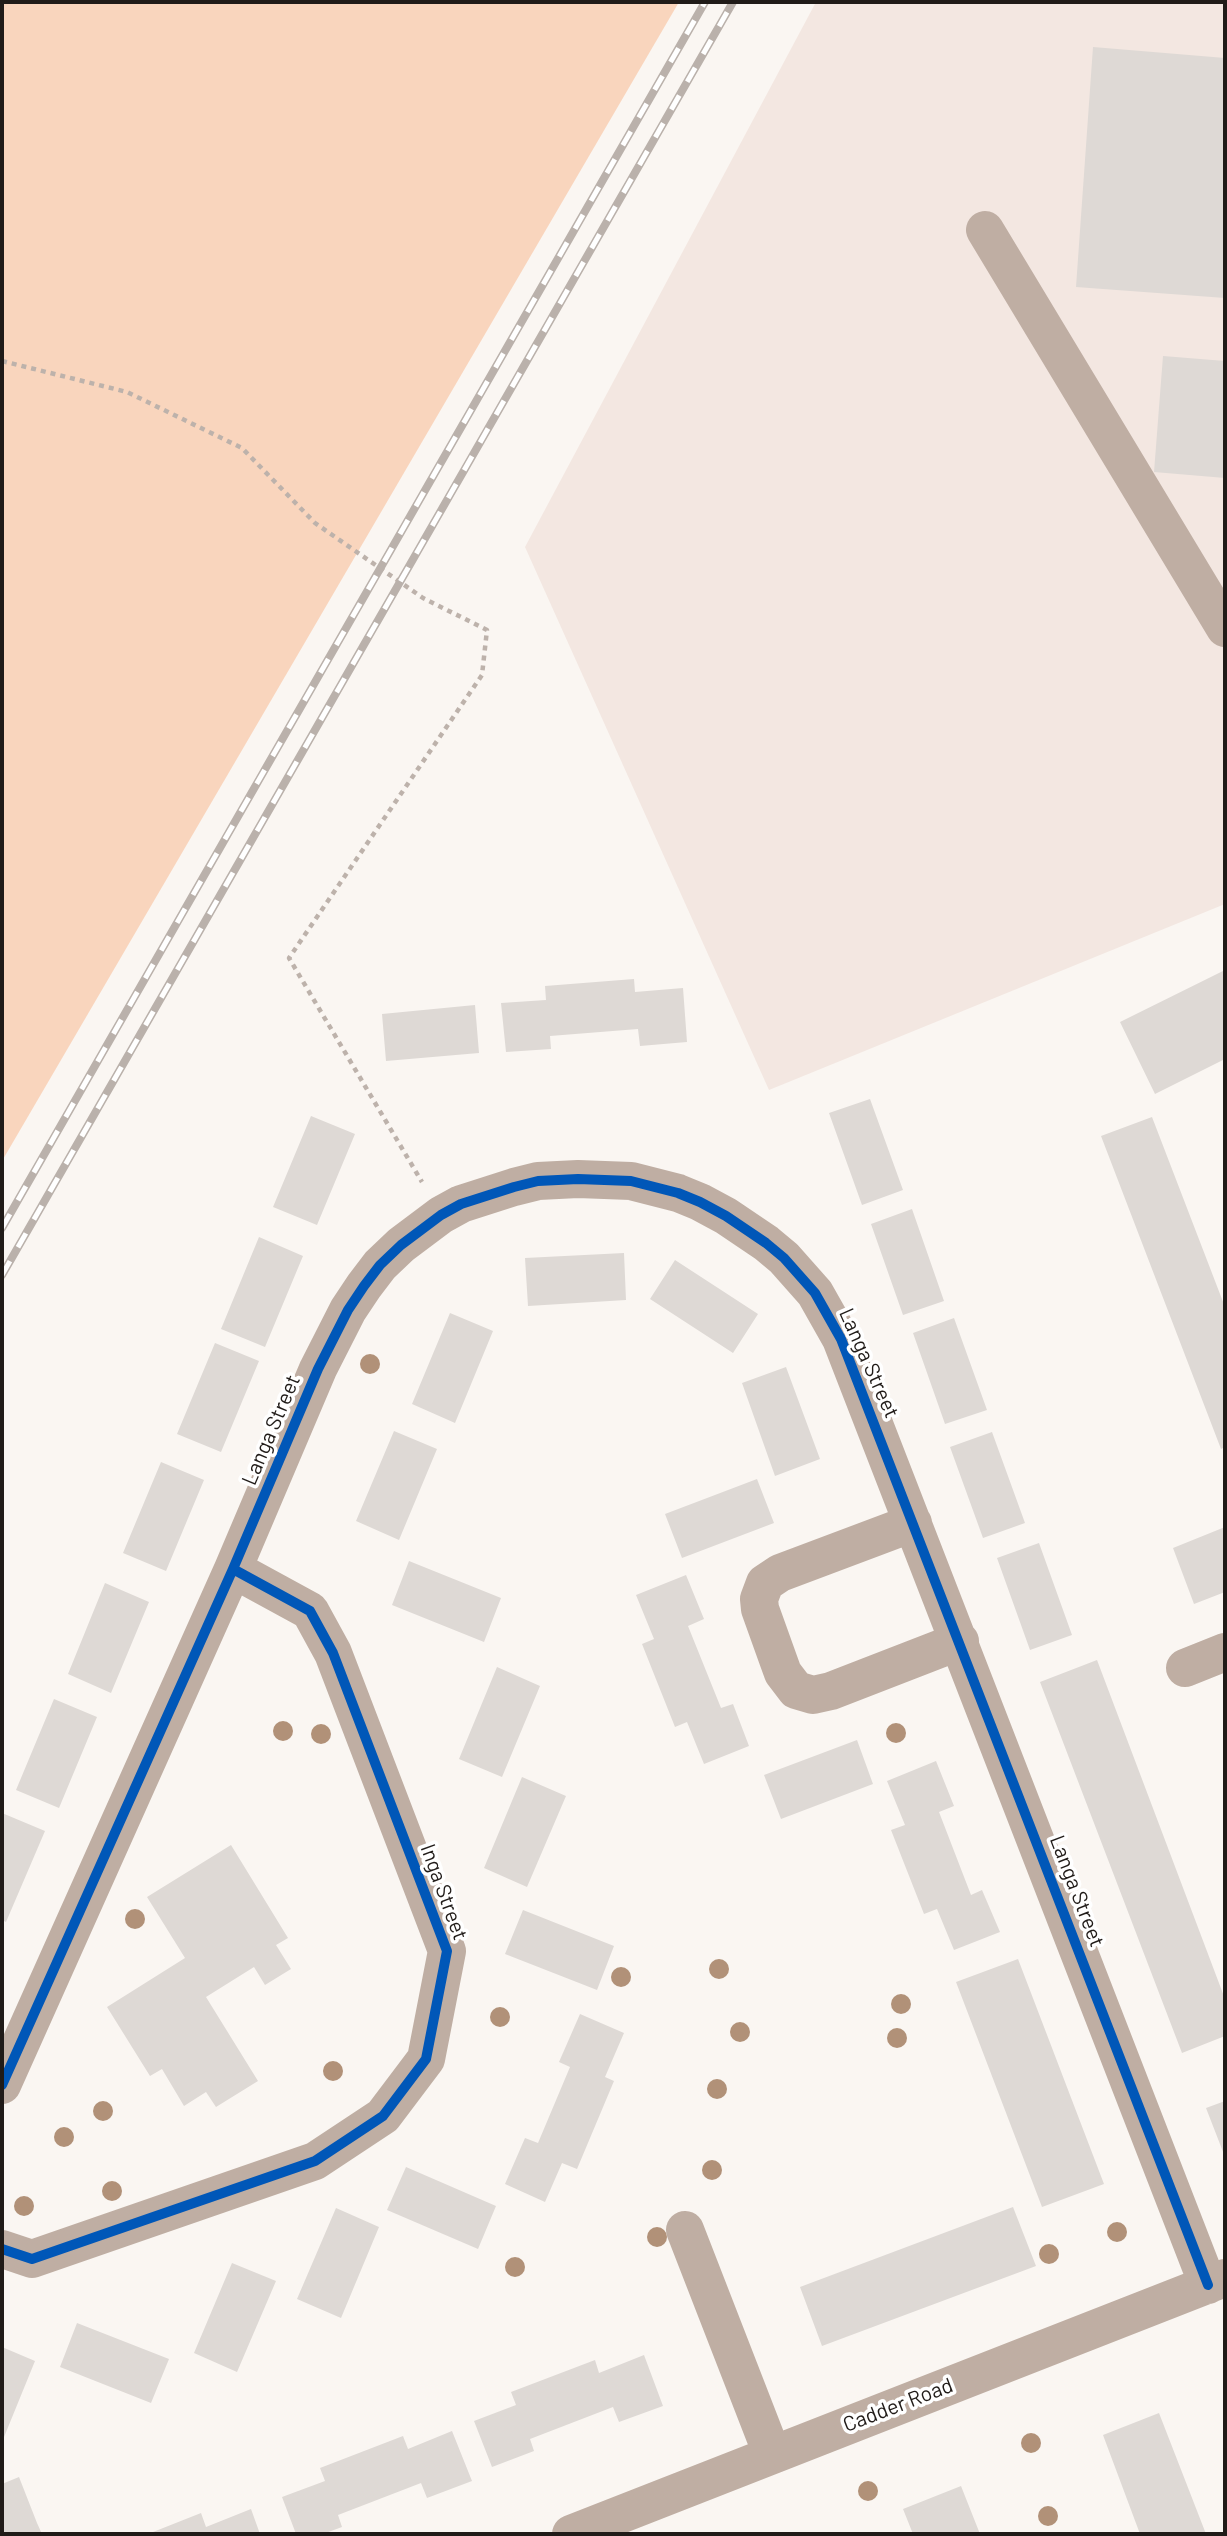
<!DOCTYPE html>
<style>
body{margin:0}
#map{position:relative;width:1227px;height:2536px;overflow:hidden;background:#faf6f2;font-family:Barlow,sans-serif}
canvas{display:block}
.frame{position:absolute;inset:0;border:4px solid #201b18;pointer-events:none}
</style>
<div id="map">
<canvas width="1227" height="2536"></canvas>
<div class="frame"></div>
</div>
<script>
const ctx = document.querySelector('canvas').getContext('2d');
ctx.lineJoin = 'round';
function fillPath(path, color) { ctx.fillStyle = color; ctx.fill(path, 'evenodd'); }
const poly = rows => new Path2D(rows.map(r => 'M' + r).join(''));
function stroke(path, color, width, dash) { ctx.strokeStyle = color; ctx.lineWidth = width; ctx.lineCap = dash ? 'butt' : 'round'; ctx.setLineDash(dash || []); ctx.stroke(path); }
function write(font, color, halo, rows, align = 'center') {
  ctx.font = font + ' Barlow,sans-serif'; ctx.lineWidth = 7; ctx.setLineDash([]); ctx.textBaseline = 'middle'; ctx.strokeStyle = halo; ctx.fillStyle = color; for (const [text, x, y, turn = 0] of rows) {
    ctx.save(); ctx.translate(x, y); ctx.rotate((+turn || 0) * Math.PI / 180); ctx.textAlign = isNaN(turn) ? turn : align; if (halo) ctx.strokeText(text, 0, 0); ctx.fillText(text, 0, 0); ctx.restore();
  }
}
fillPath(poly([
 [816,2,1225,2,1225,904,769,1090,525,547]
]), '#f3e7e1');
fillPath(poly([
 [2,2,679,2,2,1161]
]), '#f9d5bd');
fillPath(poly([
 [1093,47,1225,58,1225,298,1076,287],
 [1163,356,1225,361,1225,478,1154,472],
 [1225,970,1225,1059,1155,1094,1120,1022],
 [634,979,635,992,683,988,687,1042,640,1046,638,1029,550,1036,551,1049,506,1052,501,1003,546,1000,545,986],
 [475,1005,479,1053,386,1061,382,1014],
 [870,1099,903,1190,862,1205,829,1113],
 [311,1116,355,1134,317,1225,273,1207],
 [1152,1117,1225,1307,1225,1447,1221,1449,1101,1136],
 [912,1209,944,1301,903,1315,871,1224],
 [259,1237,303,1256,265,1347,221,1329],
 [624,1253,626,1300,528,1306,525,1258],
 [675,1260,758,1314,733,1353,650,1299],
 [450,1313,493,1331,455,1423,412,1404],
 [954,1318,987,1410,945,1424,913,1333],
 [215,1343,259,1361,221,1452,177,1434],
 [786,1367,820,1459,775,1476,742,1383],
 [394,1431,437,1449,399,1540,356,1521],
 [992,1432,1025,1523,983,1538,950,1447],
 [161,1462,204,1480,166,1571,123,1553],
 [757,1479,774,1523,682,1558,665,1514],
 [1225,1527,1225,1592,1194,1604,1173,1548],
 [1039,1543,1072,1635,1030,1650,997,1558],
 [409,1561,501,1598,484,1642,392,1605],
 [686,1575,704,1619,688,1626,721,1708,733,1704,749,1746,704,1764,687,1722,675,1727,642,1644,654,1639,636,1595],
 [105,1583,149,1602,111,1693,68,1674],
 [1097,1660,1225,1999,1225,2036,1182,2053,1040,1682],
 [497,1667,540,1686,502,1777,459,1759],
 [54,1699,97,1717,59,1808,16,1790],
 [857,1740,873,1784,781,1819,764,1775],
 [936,1761,954,1806,939,1812,971,1895,982,1890,1000,1932,954,1950,937,1909,924,1914,891,1830,905,1825,887,1781],
 [522,1777,566,1796,527,1887,484,1868],
 [2,1813,45,1831,6,1922,2,1920],
 [231,1845,288,1938,276,1945,291,1969,265,1985,254,1967,206,1997,258,2081,216,2107,206,2092,184,2106,162,2069,150,2076,107,2007,185,1958,147,1897],
 [523,1910,614,1946,597,1990,505,1954],
 [1018,1959,1104,2184,1042,2207,956,1982],
 [580,2014,624,2033,605,2077,614,2081,577,2169,562,2163,545,2202,505,2184,525,2138,538,2143,570,2067,559,2062],
 [1225,2101,1225,2157,1206,2108],
 [406,2167,496,2206,478,2249,387,2210],
 [1013,2207,1036,2266,822,2346,800,2287],
 [336,2208,379,2227,341,2318,297,2299],
 [232,2263,276,2281,237,2372,194,2353],
 [77,2323,169,2359,151,2403,60,2367],
 [2,2347,35,2361,2,2442],
 [644,2355,663,2406,619,2422,613,2407,530,2439,534,2451,492,2467,474,2421,516,2405,511,2392,595,2360,599,2373],
 [1159,2413,1206,2534,1140,2534,1103,2435],
 [452,2431,472,2481,427,2498,421,2483,338,2515,342,2527,323,2534,296,2534,282,2497,325,2481,320,2468,403,2436,408,2449],
 [19,2477,37,2523,42,2534,2,2534,2,2484],
 [961,2486,980,2534,913,2534,903,2509],
 [251,2509,260,2534,148,2534,201,2513,206,2527]
]), '#ded9d5');
stroke(poly([
 [2,361,127,392,242,448,315,523,423,598,487,630,482,675,289,958,422,1182]
]), '#bdb2ab', 4.5, [5, 5]);
stroke(poly([
 [985,230,1225,628],
 [913,1523,780,1573,765,1583,759,1599,760,1609,779,1662,783,1673,796,1690,813,1695,831,1691,960,1641],
 [1185,1668,1225,1652],
 [2,2085,233,1569,318,1369,348,1310,364,1286,380,1265,401,1245,441,1215,461,1204,514,1187,538,1181,578,1179,631,1181,678,1193,700,1202,726,1216,766,1243,784,1258,815,1293,841,1339,1208,2285],
 [685,2230,772,2454],
 [2,2249,32,2259,315,2161,383,2116,426,2059,447,1951,333,1653,310,1611,233,1569],
 [571,2534,1225,2278]
]), '#bfaea3', 38);
const rail = poly([
 [2,1228,705,2],
 [2,1275,733,2]
]);
stroke(rail, '#bab1ab', 8);
stroke(rail, '#fff', 5, [16]);
stroke(poly([
 [2,2085,233,1569,318,1369,348,1310,364,1286,380,1265,401,1245,441,1215,461,1204,514,1187,538,1181,578,1179,631,1181,678,1193,700,1202,726,1216,766,1243,784,1258,815,1293,841,1339,1208,2285],
 [2,2249,32,2259,315,2161,383,2116,426,2059,447,1951,333,1653,310,1611,233,1569]
]), '#0057b8', 10);
ctx.fillStyle = '#b19178';
for (const [x, y] of [
 [370,1364],
 [283,1731],
 [896,1733],
 [321,1734],
 [135,1919],
 [719,1969],
 [621,1977],
 [901,2004],
 [500,2017],
 [740,2032],
 [897,2038],
 [333,2071],
 [717,2089],
 [103,2111],
 [64,2137],
 [712,2170],
 [112,2191],
 [24,2206],
 [1117,2232],
 [657,2237],
 [1049,2254],
 [515,2267],
 [1031,2443],
 [868,2491],
 [1048,2516]
]) { ctx.beginPath(); ctx.arc(x, y, 10, 0, 2 * Math.PI); ctx.fill(); }
write('21px', '#201b18', '#fff', [
 ["Langa Street",869,1363,66],
 ["Langa Street",271,1430,-67],
 ["Langa Street",1077,1891,69],
 ["Inga Street",444,1892,70],
 ["Cadder Road",898,2405,-21]
]);
</script>
